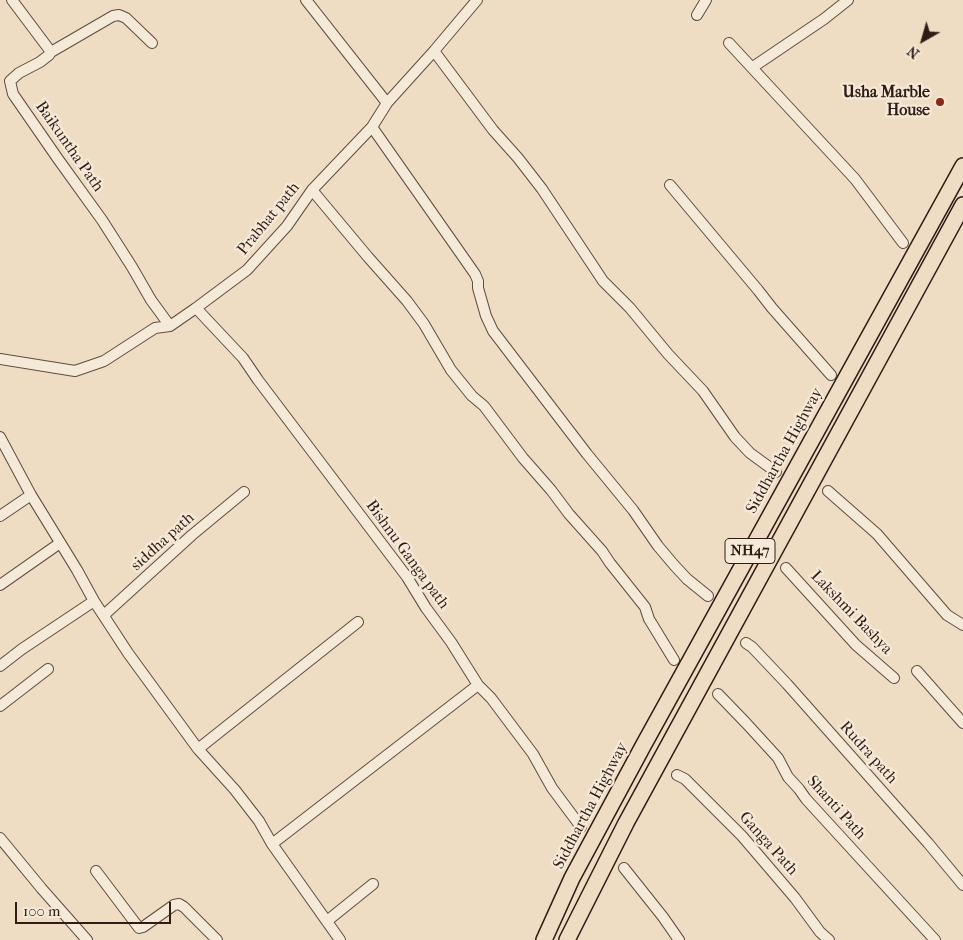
<!DOCTYPE html>
<style>
body{margin:0}
#map{position:relative;width:963px;height:940px;overflow:hidden;background:#efddc3;font-family:"IM FELL French Canon",serif}
canvas{display:block}
.north{position:absolute;left:898px;top:15px;width:50px;height:50px;-webkit-text-stroke:4px #f5e9d8;paint-order:stroke;rotate:218deg;font-size:14px;font-weight:700;line-height:20px;text-align:center;color:#301c14}
.north::after{content:'';display:block;margin:auto;width:18px;height:22px;background:#301c14;clip-path:polygon(50% 0,100% 100%,50% 72%,0 100%)}
.scale{position:absolute;left:15px;top:902px;width:156px;height:22px;box-sizing:border-box;border:2px solid #301c14;border-top:0;padding-left:6px;font-size:15px;line-height:18px;white-space:nowrap;color:#301c14;-webkit-text-stroke:4px #f5e9d8;paint-order:stroke}
</style>
<div id="map">
<canvas width="963" height="940"></canvas>
<div class="north">N</div>
<div class="scale">100 m</div>
</div>
<script>
const ctx = document.querySelector('canvas').getContext('2d');
ctx.lineJoin = 'round';
const poly = rows => new Path2D(rows.map(r => 'M' + r).join(''));
function stroke(path, color, width, dash) { ctx.strokeStyle = color; ctx.lineWidth = width; ctx.lineCap = dash ? 'butt' : 'round'; ctx.setLineDash(dash || []); ctx.stroke(path); }
function write(font, color, halo, rows, align = 'center') {
  ctx.font = font + ' "IM FELL French Canon",serif'; ctx.lineWidth = 4.5; ctx.setLineDash([]); ctx.textBaseline = 'middle'; ctx.strokeStyle = halo; ctx.fillStyle = color; for (const [text, x, y, turn = 0] of rows) {
    ctx.save(); ctx.translate(x, y); ctx.rotate((+turn || 0) * Math.PI / 180); ctx.textAlign = isNaN(turn) ? turn : align; if (halo) ctx.strokeText(text, 0, 0); ctx.fillText(text, 0, 0); ctx.restore();
  }
}
const minor = poly([
 [12,0,51,52,49,55,40,62,19,73,10,81,13,94,58,159,102,220,132,267,151,300,170,326],
 [306,0,387,103],
 [697,15,706,0],
 [729,43,855,179,903,243],
 [434,51,493,130,518,158,542,189,603,281,630,308,668,354,703,391,735,437,750,453,776,472],
 [51,52,113,16,119,15,126,18,152,43],
 [753,67,824,19,848,0],
 [372,127,475,274,478,281,478,288,486,316,493,331,587,454,633,510,658,546,674,565,687,579,708,596],
 [670,185,758,290,772,308,831,375],
 [312,190,368,257,407,301,424,324,451,370,472,396,484,406,523,458,551,490,569,514,602,551,610,563,645,607,649,619,674,660],
 [196,308,243,358,258,380,407,577,426,608,451,642,478,685,491,698,533,754,552,788,581,827],
 [0,359,75,371,104,361,155,328,170,326,196,308,247,270,287,226,312,190,372,127,387,103,434,51,477,0],
 [0,437,31,495,77,570,94,601,128,653,198,749,235,790,259,821,272,844,340,940],
 [828,491,877,534,947,615,963,625],
 [0,516,31,495],
 [786,568,856,645,894,678],
 [0,585,60,543],
 [104,615,192,535,244,492],
 [746,643,752,647,787,684,928,843,963,885],
 [0,666,22,649,94,601],
 [917,671,963,723],
 [718,694,746,723,778,758,788,777,799,789,806,799,935,940],
 [0,706,48,669],
 [198,749,358,622],
 [677,775,685,779,742,836,795,898,820,932,829,940],
 [0,838,42,889,87,940],
 [272,844,478,685],
 [624,868,663,917,679,940],
 [96,871,139,928,143,927,174,905,179,904,184,907,217,940],
 [327,921,373,884]
]);
const highway = poly([
 [544,940,572,878,643,746,963,166],
 [567,940,626,823,963,205]
]);
stroke(minor, '#604c40', 12);
stroke(highway, '#301c14', 18);
stroke(minor, '#f5e9d8', 10);
stroke(highway, '#efddc3', 15);
for (const [x, y, r, color] of [
 [940,102,5,"#8f2418"]
]) { const dot = new Path2D(); dot.arc(x, y, r, 0, 2 * Math.PI); ctx.fillStyle = color; ctx.fill(dot); stroke(dot, '#f5e9d8', 2); }
for (const [x, y, w] of [
 [750,551,50]
]) { const box = new Path2D(); box.roundRect(x - w / 2, y - 12.5, w, 25, 4); ctx.fillStyle = '#f5e9d8'; ctx.fill(box); stroke(box, '#301c14', 1); }
write('bold 15px', '#301c14', null, [
 ["NH47",750,551]
]);
write('bold 16px', '#301c14', '#f5e9d8', [
 ["Usha Marble",930,93],
 ["House",930,111]
], 'right');
write('16px', '#301c14', '#f5e9d8', [
 ["Baikuntha Path",69,147,55],
 ["Prabhat path",269,219,-51],
 ["Siddhartha Highway",785,451,-61],
 ["siddha path",163,542,-42],
 ["Bishnu Ganga path",407,555,54],
 ["Lakshmi Bashya",851,613,46],
 ["Rudra path",868,753,48],
 ["Siddhartha Highway",591,806,-62],
 ["Shanti Path",836,808,48],
 ["Ganga Path",768,844,48]
]);
</script>
